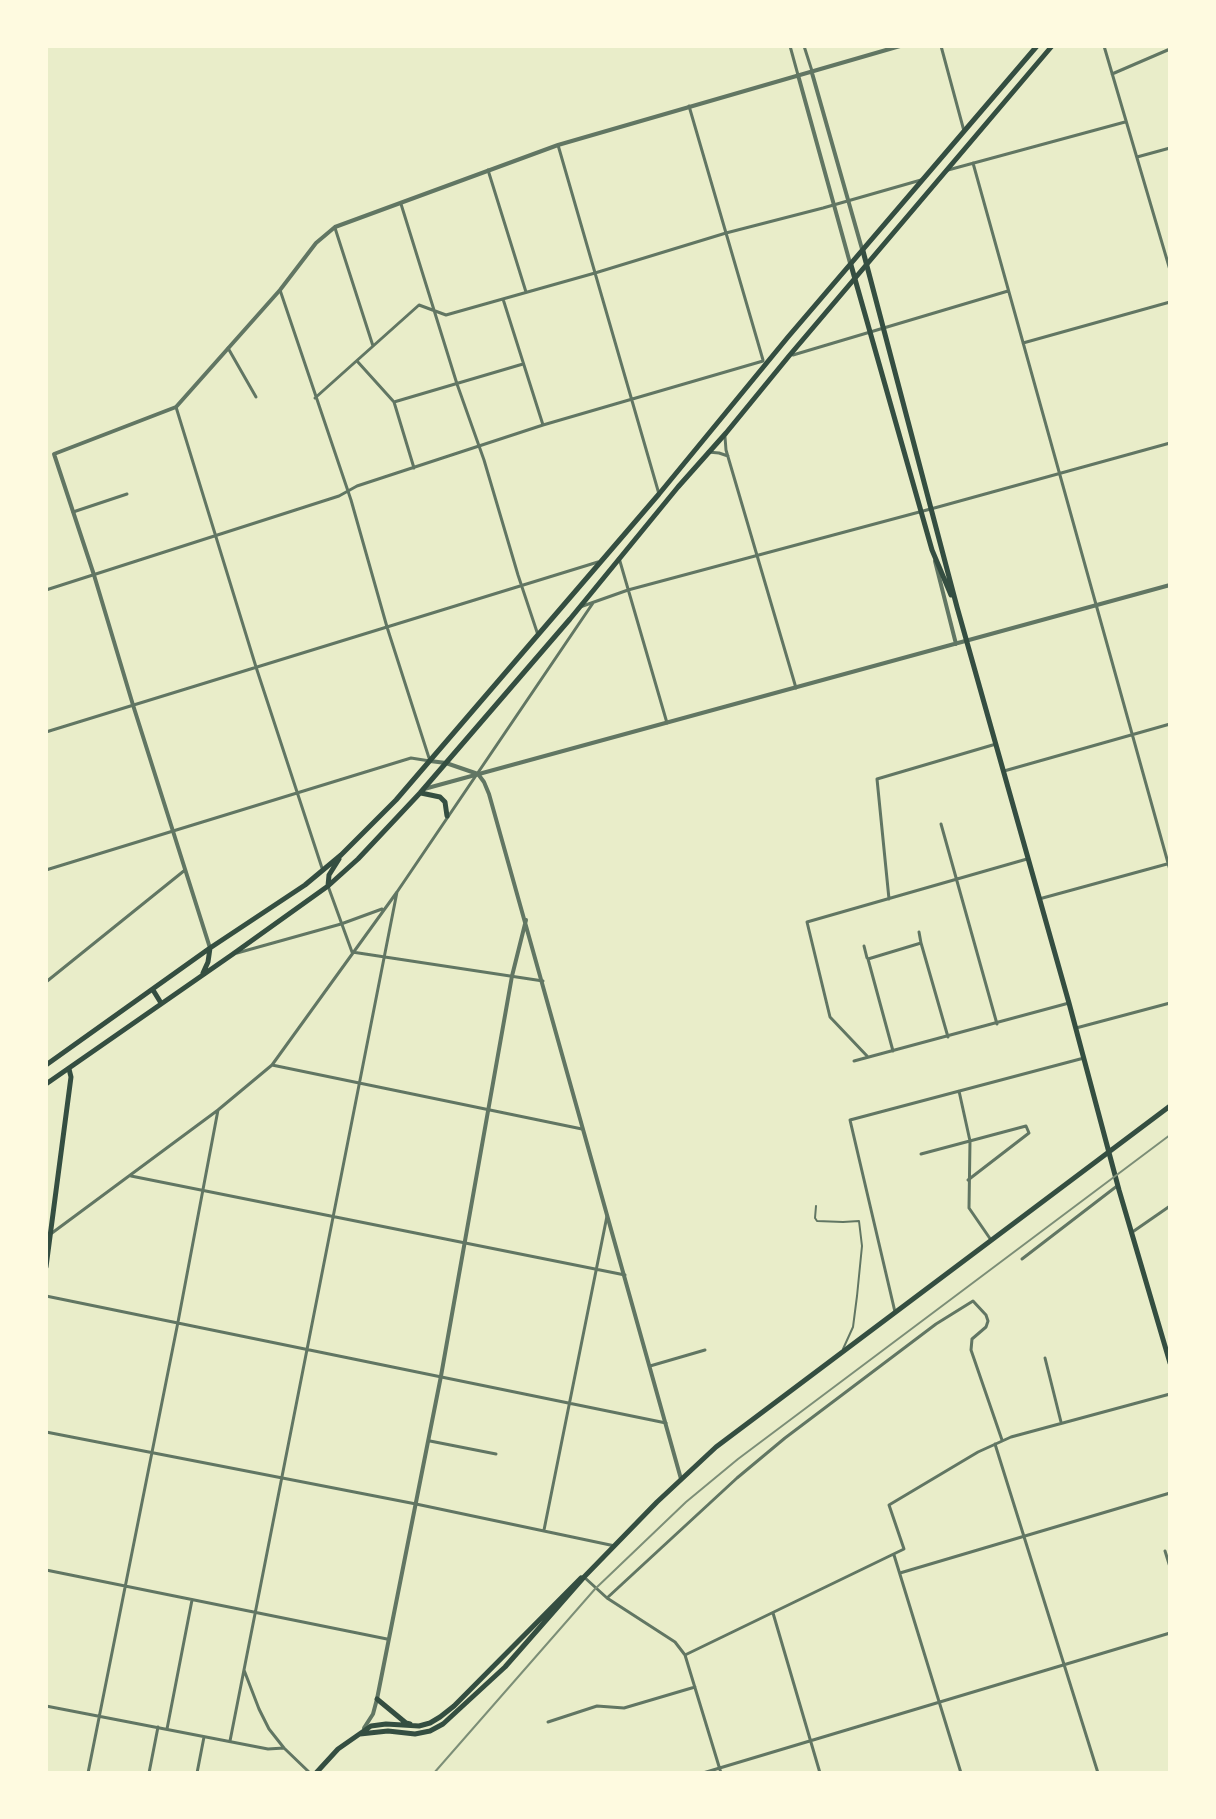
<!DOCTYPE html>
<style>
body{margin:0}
#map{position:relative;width:1216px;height:1819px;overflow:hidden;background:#e9edc9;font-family:Jost,sans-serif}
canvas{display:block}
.frame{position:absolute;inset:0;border:48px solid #fefae0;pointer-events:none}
</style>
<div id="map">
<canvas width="1216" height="1819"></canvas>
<div class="frame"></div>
</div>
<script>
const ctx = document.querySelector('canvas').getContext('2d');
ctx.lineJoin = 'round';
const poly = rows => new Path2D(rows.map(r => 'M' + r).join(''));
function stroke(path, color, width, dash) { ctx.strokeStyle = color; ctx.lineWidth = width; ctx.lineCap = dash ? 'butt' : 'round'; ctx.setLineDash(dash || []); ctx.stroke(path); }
stroke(poly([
 [816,1206,815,1218,817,1221,843,1222,859,1221,862,1246,857,1296,853,1327,843,1349]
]), '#617663', 2);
stroke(poly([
 [790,46,798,75],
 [804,46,812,71],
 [941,46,964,131],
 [1104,46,1170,270],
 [1112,74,1170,49],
 [689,106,763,360],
 [558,145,659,494],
 [1137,157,1170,148],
 [973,163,1170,870],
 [488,170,526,292],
 [948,170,1125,122],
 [401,204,457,384,484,460,518,575,538,635],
 [335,228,373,346],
 [503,299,543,425],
 [1023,343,1170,302],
 [228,348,256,397],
 [793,355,1008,291],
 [357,361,394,402,414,468],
 [315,398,419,305,446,315,595,273,726,233,823,208,921,180],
 [394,402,523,364],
 [176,407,256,667,322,868],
 [725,437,726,450,796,688],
 [708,452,719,453,728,456],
 [73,512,127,494],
 [619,558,667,723],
 [46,590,339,496,357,486,543,425,763,361],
 [580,607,628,590,938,507,1170,443],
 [46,732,598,562],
 [1004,771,1170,724],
 [941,824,997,1024],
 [46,870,411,758,430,761,387,627,351,500,280,290],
 [328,886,352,952,543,981],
 [889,899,877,779,996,744],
 [1039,899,1167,864],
 [919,932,921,943],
 [864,946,867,958],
 [237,953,341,924,382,909],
 [46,982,185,870],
 [1076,1028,1170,1003],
 [893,1051,868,959,921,943,948,1037],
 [868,1057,830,1017,807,922,1027,859],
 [854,1061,1069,1003],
 [272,1065,582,1129],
 [959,1091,970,1141,969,1208,991,1240],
 [921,1154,1026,1126,1029,1133,968,1180],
 [131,1176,625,1275],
 [52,1233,218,1110,272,1065,397,892,593,603],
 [1131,1233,1170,1206],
 [1022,1259,1117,1186],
 [46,1296,666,1423],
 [895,1312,850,1120,1084,1058],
 [1045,1358,1061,1422],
 [650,1366,705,1350],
 [46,1432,416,1504,615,1546],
 [430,1441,496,1454],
 [995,1444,1098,1773],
 [544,1530,607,1216],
 [1165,1551,1170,1567],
 [894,1555,961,1773],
 [46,1570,387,1639],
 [900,1573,1170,1493],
 [584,1577,607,1598,675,1642,685,1655,721,1773],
 [607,1598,737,1478,785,1438,936,1324,973,1301,986,1315,988,1321,986,1327,972,1339,971,1350,1002,1440],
 [773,1613,820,1773],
 [685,1655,904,1549,889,1505,978,1452,1011,1437,1170,1394],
 [244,1670,259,1709,269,1729,284,1748,310,1773],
 [46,1706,268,1749,284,1748],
 [548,1722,597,1706,624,1708,695,1687],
 [167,1729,192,1600],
 [230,1741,397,892],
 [88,1773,178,1322,218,1110],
 [149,1773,158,1727],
 [197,1773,204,1737],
 [703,1773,1170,1633]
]), '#617663', 3);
stroke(poly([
 [812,73,862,249],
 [798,75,850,263],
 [935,561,956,644],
 [430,761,446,763,478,774,484,782,489,794,681,1479],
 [424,789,1170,585],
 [210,948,133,705,94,575,54,454,176,407,280,290,316,243,335,227,558,145,900,46],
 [364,1728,373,1714,377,1699,441,1376,512,976,526,920]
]), '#617663', 4);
stroke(poly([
 [863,251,957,607,1069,1003,1119,1190,1170,1363],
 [851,265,932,550,951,595],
 [46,1267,71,1077,69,1069],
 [377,1699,406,1723,410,1724],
 [360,1734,388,1731,415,1734,430,1731,443,1724,505,1667,584,1577,657,1502,716,1447,1170,1106],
 [316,1773,338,1749,371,1726,386,1724,419,1726,430,1723,440,1717,454,1706,581,1578]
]), '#344e41', 5);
stroke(poly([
 [421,793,440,797,445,802,447,816],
 [328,886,329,875,339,859],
 [203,973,208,962,210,948],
 [153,990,161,1003],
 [46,1065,210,948,305,885,341,855,396,800,659,494,788,337,1037,46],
 [46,1084,233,954,328,886,358,859,420,793,570,619,678,487,726,433,789,356,1052,46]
]), '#344e41', 5);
stroke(poly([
 [434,1773,595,1589,686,1502,738,1459,1170,1135]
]), '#7c8e77', 2);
</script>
